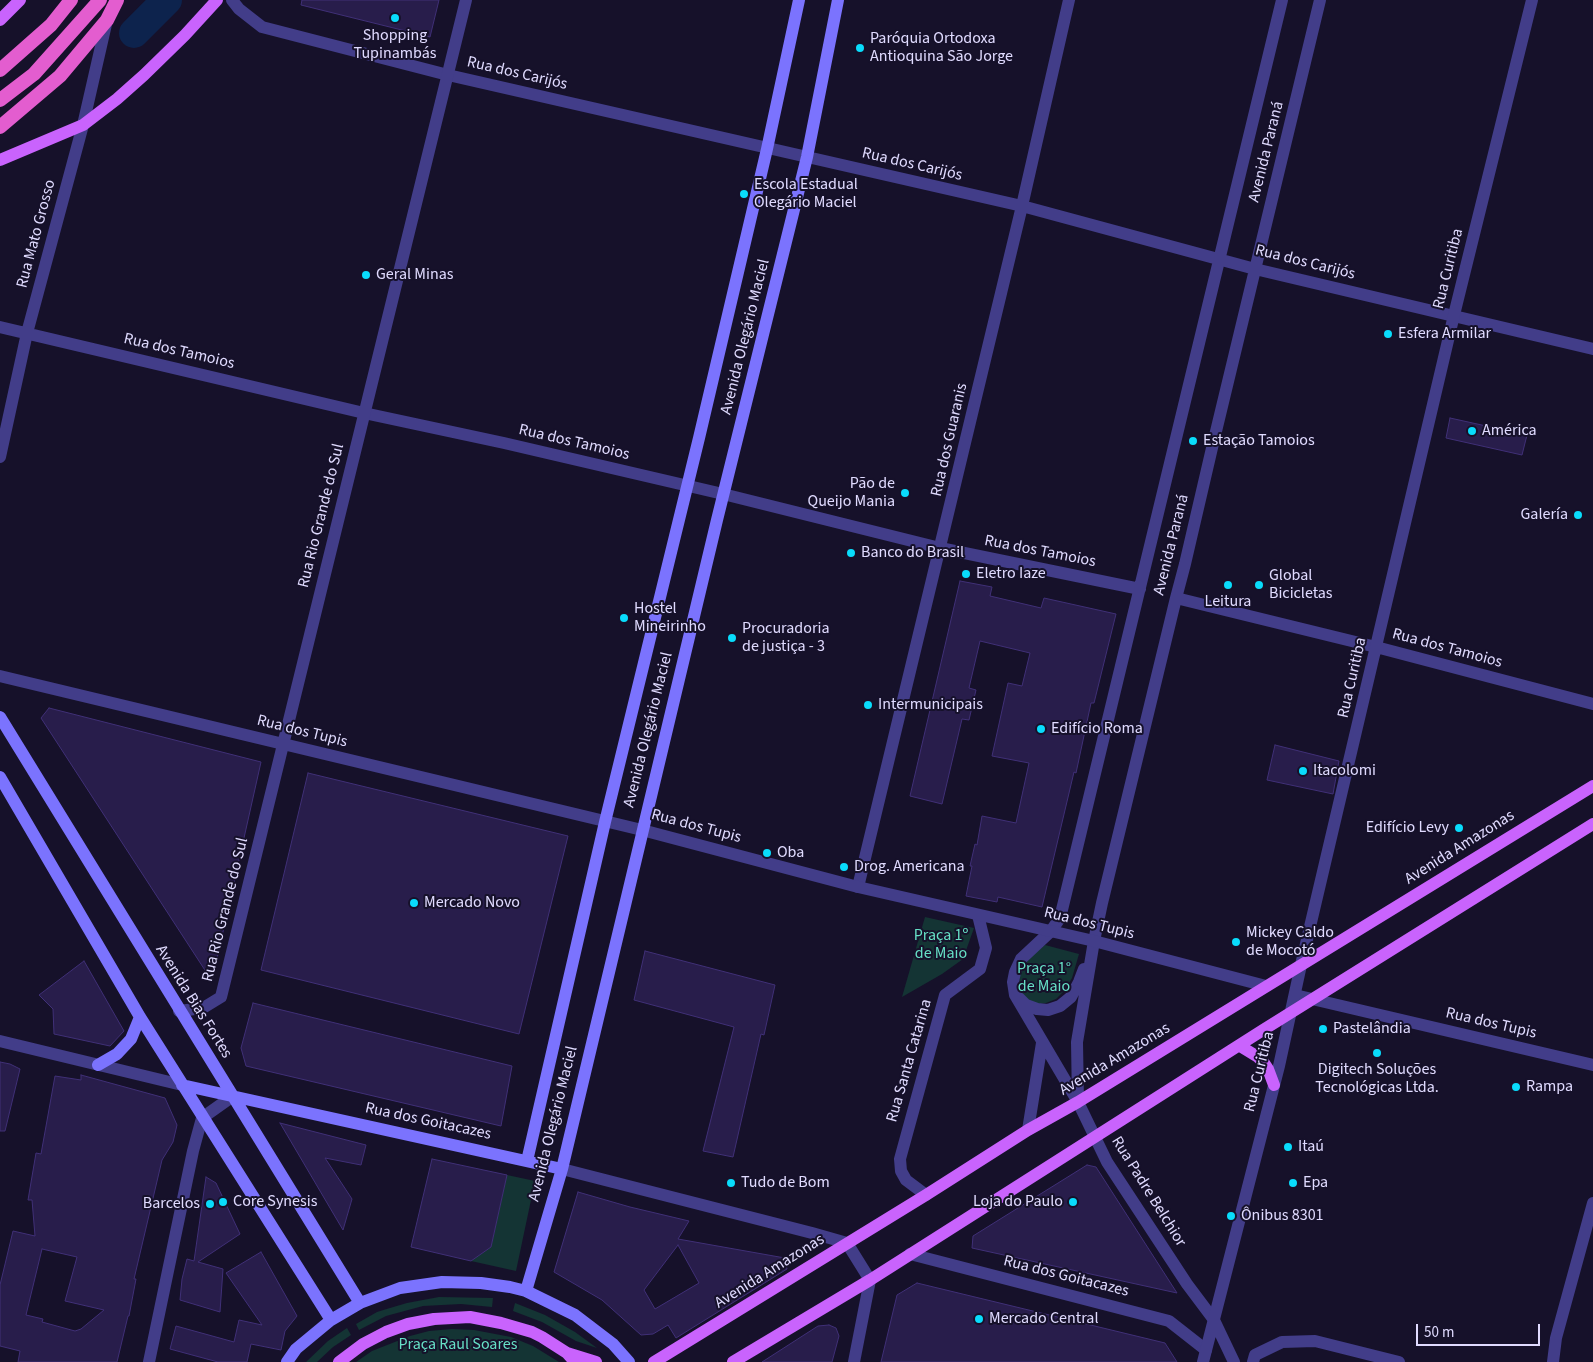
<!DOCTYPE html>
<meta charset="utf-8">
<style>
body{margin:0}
#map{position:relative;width:1593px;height:1362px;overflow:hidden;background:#16112a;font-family:"Source Sans 3",sans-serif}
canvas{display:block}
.scale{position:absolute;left:1416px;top:1324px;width:124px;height:22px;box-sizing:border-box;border:2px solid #e0dbff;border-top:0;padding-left:6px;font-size:15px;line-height:18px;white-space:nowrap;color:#e0dbff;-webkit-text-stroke:4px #16112a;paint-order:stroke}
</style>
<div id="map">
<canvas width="1593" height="1362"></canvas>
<div class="scale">50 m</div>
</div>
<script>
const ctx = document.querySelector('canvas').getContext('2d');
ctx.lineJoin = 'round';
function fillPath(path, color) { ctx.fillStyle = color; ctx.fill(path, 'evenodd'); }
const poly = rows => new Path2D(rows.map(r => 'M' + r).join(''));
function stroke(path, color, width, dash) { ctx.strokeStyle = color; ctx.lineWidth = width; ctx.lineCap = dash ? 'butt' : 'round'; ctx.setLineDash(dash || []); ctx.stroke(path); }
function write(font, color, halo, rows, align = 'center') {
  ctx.font = font + ' "Source Sans 3",sans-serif'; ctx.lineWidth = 4; ctx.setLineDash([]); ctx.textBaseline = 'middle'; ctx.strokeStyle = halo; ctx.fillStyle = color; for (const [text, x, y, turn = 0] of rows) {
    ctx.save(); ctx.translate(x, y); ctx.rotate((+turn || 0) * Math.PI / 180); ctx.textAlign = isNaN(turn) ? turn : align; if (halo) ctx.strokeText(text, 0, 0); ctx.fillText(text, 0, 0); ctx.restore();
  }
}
fillPath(poly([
 [925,917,974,928,963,959,942,974,902,997],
 [1045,945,1079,954,1072,978,1065,990,1056,999,1046,1003,1039,1004,1030,1001,1022,995,1019,985,1020,973,1025,961],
 [507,1175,535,1181,516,1271,471,1261,491,1247],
 [439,1297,493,1298,492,1307,461,1304,423,1306,386,1316,359,1330,356,1324,377,1312,390,1308,407,1303],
 [515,1303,545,1315,575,1332,597,1348,576,1341,542,1322,513,1311],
 [347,1328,351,1335,333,1347,317,1362,306,1362,328,1341],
 [452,1329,474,1330,511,1337,533,1346,559,1362,356,1362,372,1351,410,1336,429,1331]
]), '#143434');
stroke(poly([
 [134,33,167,0]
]), '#0d234d', 30);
const building = poly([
 [302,0,439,0,430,37,301,5,302,0],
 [1450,418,1527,435,1522,455,1446,438,1450,418],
 [960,581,992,587,990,596,1041,608,1044,598,1116,614,1094,703,1091,703,1076,773,1074,772,1042,907,998,897,997,902,966,896,972,866,970,866,975,844,977,845,982,816,1016,823,1029,763,992,756,1008,683,1022,686,1030,653,980,641,969,688,976,690,969,720,962,719,942,804,910,796,960,581],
 [49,708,261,762,212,981,41,718,49,708],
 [1275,745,1339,761,1333,794,1267,780,1275,745],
 [308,773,568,836,519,1034,261,970,308,773],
 [645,951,775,985,764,1035,761,1034,733,1157,703,1151,734,1027,634,1000,645,951],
 [84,961,124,1031,110,1046,54,1034,53,1009,39,995,84,961],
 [253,1003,512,1066,501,1126,246,1066,241,1048,253,1003],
 [0,1062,10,1064,20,1069,5,1131,0,1131,0,1062],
 [81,1075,165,1098,177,1125,173,1142,162,1160,134,1279,136,1279,129,1316,128,1316,117,1362,18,1362,20,1351,0,1346,0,1285,13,1231,35,1236,32,1200,28,1200,36,1153,41,1154,55,1076,81,1080,81,1075],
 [42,1249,77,1257,65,1301,104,1310,81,1329,75,1331,42,1322,43,1319,26,1315,42,1249],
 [280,1123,366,1145,361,1165,325,1158,352,1199,343,1230,280,1123],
 [432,1159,507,1175,491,1247,471,1261,411,1247,432,1159],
 [1087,1165,1096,1167,1177,1293,972,1248,973,1236,1087,1165],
 [206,1177,216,1183,240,1234,198,1262,223,1269,220,1312,180,1300,182,1279,187,1259,194,1261,206,1177],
 [578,1192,630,1207,689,1221,678,1239,785,1258,787,1269,676,1338,668,1325,653,1334,641,1335,602,1300,554,1272,578,1192],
 [678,1245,699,1283,655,1309,644,1290,678,1245],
 [261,1252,297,1316,285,1331,281,1350,251,1344,247,1362,218,1362,170,1349,176,1326,234,1342,239,1320,262,1325,226,1273,261,1252],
 [917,1283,1165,1343,1177,1362,881,1362,897,1295,917,1283],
 [829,1325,836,1328,839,1336,832,1362,762,1362,818,1326,829,1325]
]);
fillPath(building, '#281d4b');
stroke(building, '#403077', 1);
stroke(poly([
 [232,0,239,9,262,27,448,75,1022,206,1255,269,1593,349],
 [0,327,364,413,504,443,723,494,940,548,1140,589],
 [0,457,27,333,83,125,107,20],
 [1176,598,1376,647],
 [858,887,1022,206,1069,0],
 [1295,995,1593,1065],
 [1019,998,1026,1005,1037,1009,1048,1010,1060,1006,1071,997,1079,982,1084,969],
 [0,1041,182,1085],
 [1078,1102,1077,1042,1094,941,1102,903,1176,598,1185,564,1212,448,1320,0],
 [1028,1130,1042,1043],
 [926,1195,906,1180,901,1171,900,1159,945,995,980,969,986,948,978,915],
 [910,1254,1169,1321,1206,1350],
 [1214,1320,1187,1284,1107,1162,1078,1102,1015,995,1013,982,1015,972,1021,959,1051,931,1060,918,1282,0],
 [1253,1362,1255,1355,1282,1342,1315,1341,1399,1362]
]), '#423d89', 12);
stroke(poly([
 [1376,647,1593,704],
 [0,676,642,830,858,887,1094,941,1266,986],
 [179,1011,203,1008,221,997,466,0],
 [562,1169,812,1233,847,1243,870,1280,854,1362],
 [1214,1320,1234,1362],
 [149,1362,193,1151,202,1118,233,1096],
 [1203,1362,1279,1066,1301,965,1454,315,1532,0],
 [1553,1362,1556,1338,1593,1203]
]), '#423d89', 12);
stroke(poly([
 [0,717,360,1303],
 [0,777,140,1017,331,1320],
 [98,1065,117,1054,131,1039,140,1017],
 [182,1085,562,1169],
 [527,1161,605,822,699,438,767,149,799,0],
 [526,1291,562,1169,717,520,807,157,838,0],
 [287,1362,296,1349,331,1320,360,1303,400,1288,442,1282,481,1283,510,1287,526,1291,575,1315,613,1344,629,1362]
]), '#7b73fe', 12);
stroke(poly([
 [0,20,20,0],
 [0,160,83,125,117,99,144,75,185,35,217,0],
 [1240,1046,1258,1057,1264,1063,1268,1069,1274,1085],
 [567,1353,596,1362],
 [339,1362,363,1344,386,1332,408,1324,434,1319,470,1317,501,1323,532,1332,542,1337,567,1353,575,1362],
 [654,1362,926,1195,1028,1130,1078,1102,1593,786],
 [733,1362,870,1280,1263,1030,1593,824]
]), '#c963fd', 12);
stroke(poly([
 [0,70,51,25,71,0],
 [0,100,34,74,100,0],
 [0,127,60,76,107,20,117,0]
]), '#e35dcf', 14);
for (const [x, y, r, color] of [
 [395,18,5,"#09dcfc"],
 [860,48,5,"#09dcfc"],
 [744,194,5,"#09dcfc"],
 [366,275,5,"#09dcfc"],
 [1388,334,5,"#09dcfc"],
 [1472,431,5,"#09dcfc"],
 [1193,441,5,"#09dcfc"],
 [905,493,5,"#09dcfc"],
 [1578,515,5,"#09dcfc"],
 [851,553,5,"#09dcfc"],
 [966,574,5,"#09dcfc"],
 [1228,585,5,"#09dcfc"],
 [1259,585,5,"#09dcfc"],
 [624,618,5,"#09dcfc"],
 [732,638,5,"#09dcfc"],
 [868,705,5,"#09dcfc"],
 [1041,729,5,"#09dcfc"],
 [1303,771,5,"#09dcfc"],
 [1459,828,5,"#09dcfc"],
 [767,853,5,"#09dcfc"],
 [844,867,5,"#09dcfc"],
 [414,903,5,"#09dcfc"],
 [1236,942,5,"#09dcfc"],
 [1323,1029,5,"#09dcfc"],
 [1377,1053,5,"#09dcfc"],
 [1516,1087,5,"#09dcfc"],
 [1288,1147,5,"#09dcfc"],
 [731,1183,5,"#09dcfc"],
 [1293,1183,5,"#09dcfc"],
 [223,1202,5,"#09dcfc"],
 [1073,1202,5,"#09dcfc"],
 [210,1204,5,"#09dcfc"],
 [1231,1216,5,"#09dcfc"],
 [979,1319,5,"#09dcfc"]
]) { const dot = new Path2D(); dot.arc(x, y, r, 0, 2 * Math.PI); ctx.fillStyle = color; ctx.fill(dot); stroke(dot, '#16112a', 2); }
write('16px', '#e0dbff', '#16112a', [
 ["Shopping",395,36,"center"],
 ["Tupinambás",395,54,"center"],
 ["Paróquia Ortodoxa",870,39],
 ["Antioquina São Jorge",870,57],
 ["Escola Estadual",754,185],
 ["Olegário Maciel",754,203],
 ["Geral Minas",376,275],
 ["Esfera Armilar",1398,334],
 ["América",1482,431],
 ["Estação Tamoios",1203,441],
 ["Pão de",895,484,"right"],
 ["Queijo Mania",895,502,"right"],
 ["Galería",1568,515,"right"],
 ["Banco do Brasil",861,553],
 ["Eletro Iaze",976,574],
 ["Global",1269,576],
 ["Bicicletas",1269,594],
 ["Leitura",1228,602,"center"],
 ["Hostel",634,609],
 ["Mineirinho",634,627],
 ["Procuradoria",742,629],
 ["de justiça - 3",742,647],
 ["Intermunicipais",878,705],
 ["Edifício Roma",1051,729],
 ["Itacolomi",1313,771],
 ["Edifício Levy",1449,828,"right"],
 ["Oba",777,853],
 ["Drog. Americana",854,867],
 ["Mercado Novo",424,903],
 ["Mickey Caldo",1246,933],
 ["de Mocotó",1246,951],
 ["Pastelândia",1333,1029],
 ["Digitech Soluções",1377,1070,"center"],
 ["Tecnológicas Ltda.",1377,1088,"center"],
 ["Rampa",1526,1087],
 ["Itaú",1298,1147],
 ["Tudo de Bom",741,1183],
 ["Epa",1303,1183],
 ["Core Synesis",233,1202],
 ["Loja do Paulo",1063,1202,"right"],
 ["Barcelos",200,1204,"right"],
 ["Ônibus 8301",1241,1216],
 ["Mercado Central",989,1319]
], 'left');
write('16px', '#e0dbff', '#16112a', [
 ["Rua dos Carijós",517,74,13],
 ["Avenida Paraná",1267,152,-76],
 ["Rua dos Carijós",912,165,13],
 ["Rua Mato Grosso",37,234,-75],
 ["Rua dos Carijós",1305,263,14],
 ["Rua Curitiba",1449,269,-76],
 ["Avenida Olegário Maciel",746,337,-76],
 ["Rua dos Tamoios",179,352,13],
 ["Rua dos Guaranis",950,440,-77],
 ["Rua dos Tamoios",574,443,13],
 ["Rua Rio Grande do Sul",322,516,-76],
 ["Avenida Paraná",1172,545,-76],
 ["Rua dos Tamoios",1040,552,11],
 ["Rua dos Tamoios",1447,649,15],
 ["Rua Curitiba",1353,678,-77],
 ["Avenida Olegário Maciel",649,730,-76],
 ["Rua dos Tupis",302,732,14],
 ["Rua dos Tupis",696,827,15],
 ["Avenida Amazonas",1460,848,-32],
 ["Rua Rio Grande do Sul",226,910,-76],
 ["Rua dos Tupis",1089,924,14],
 ["Avenida Bias Fortes",193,1002,58],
 ["Rua dos Tupis",1491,1024,13],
 ["Avenida Amazonas",1115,1060,-31],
 ["Rua Santa Catarina",910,1061,-74],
 ["Rua Curitiba",1260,1072,-76],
 ["Rua dos Goitacazes",428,1122,12],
 ["Avenida Olegário Maciel",554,1124,-76],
 ["Rua Padre Belchior",1148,1192,58],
 ["Avenida Amazonas",770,1272,-32],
 ["Rua dos Goitacazes",1066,1277,14]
]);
write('16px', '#66e0c6', '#16112a', [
 ["Praça 1º",941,936],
 ["de Maio",941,954],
 ["Praça 1°",1044,969],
 ["de Maio",1044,987],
 ["Praça Raul Soares",458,1345]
]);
</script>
